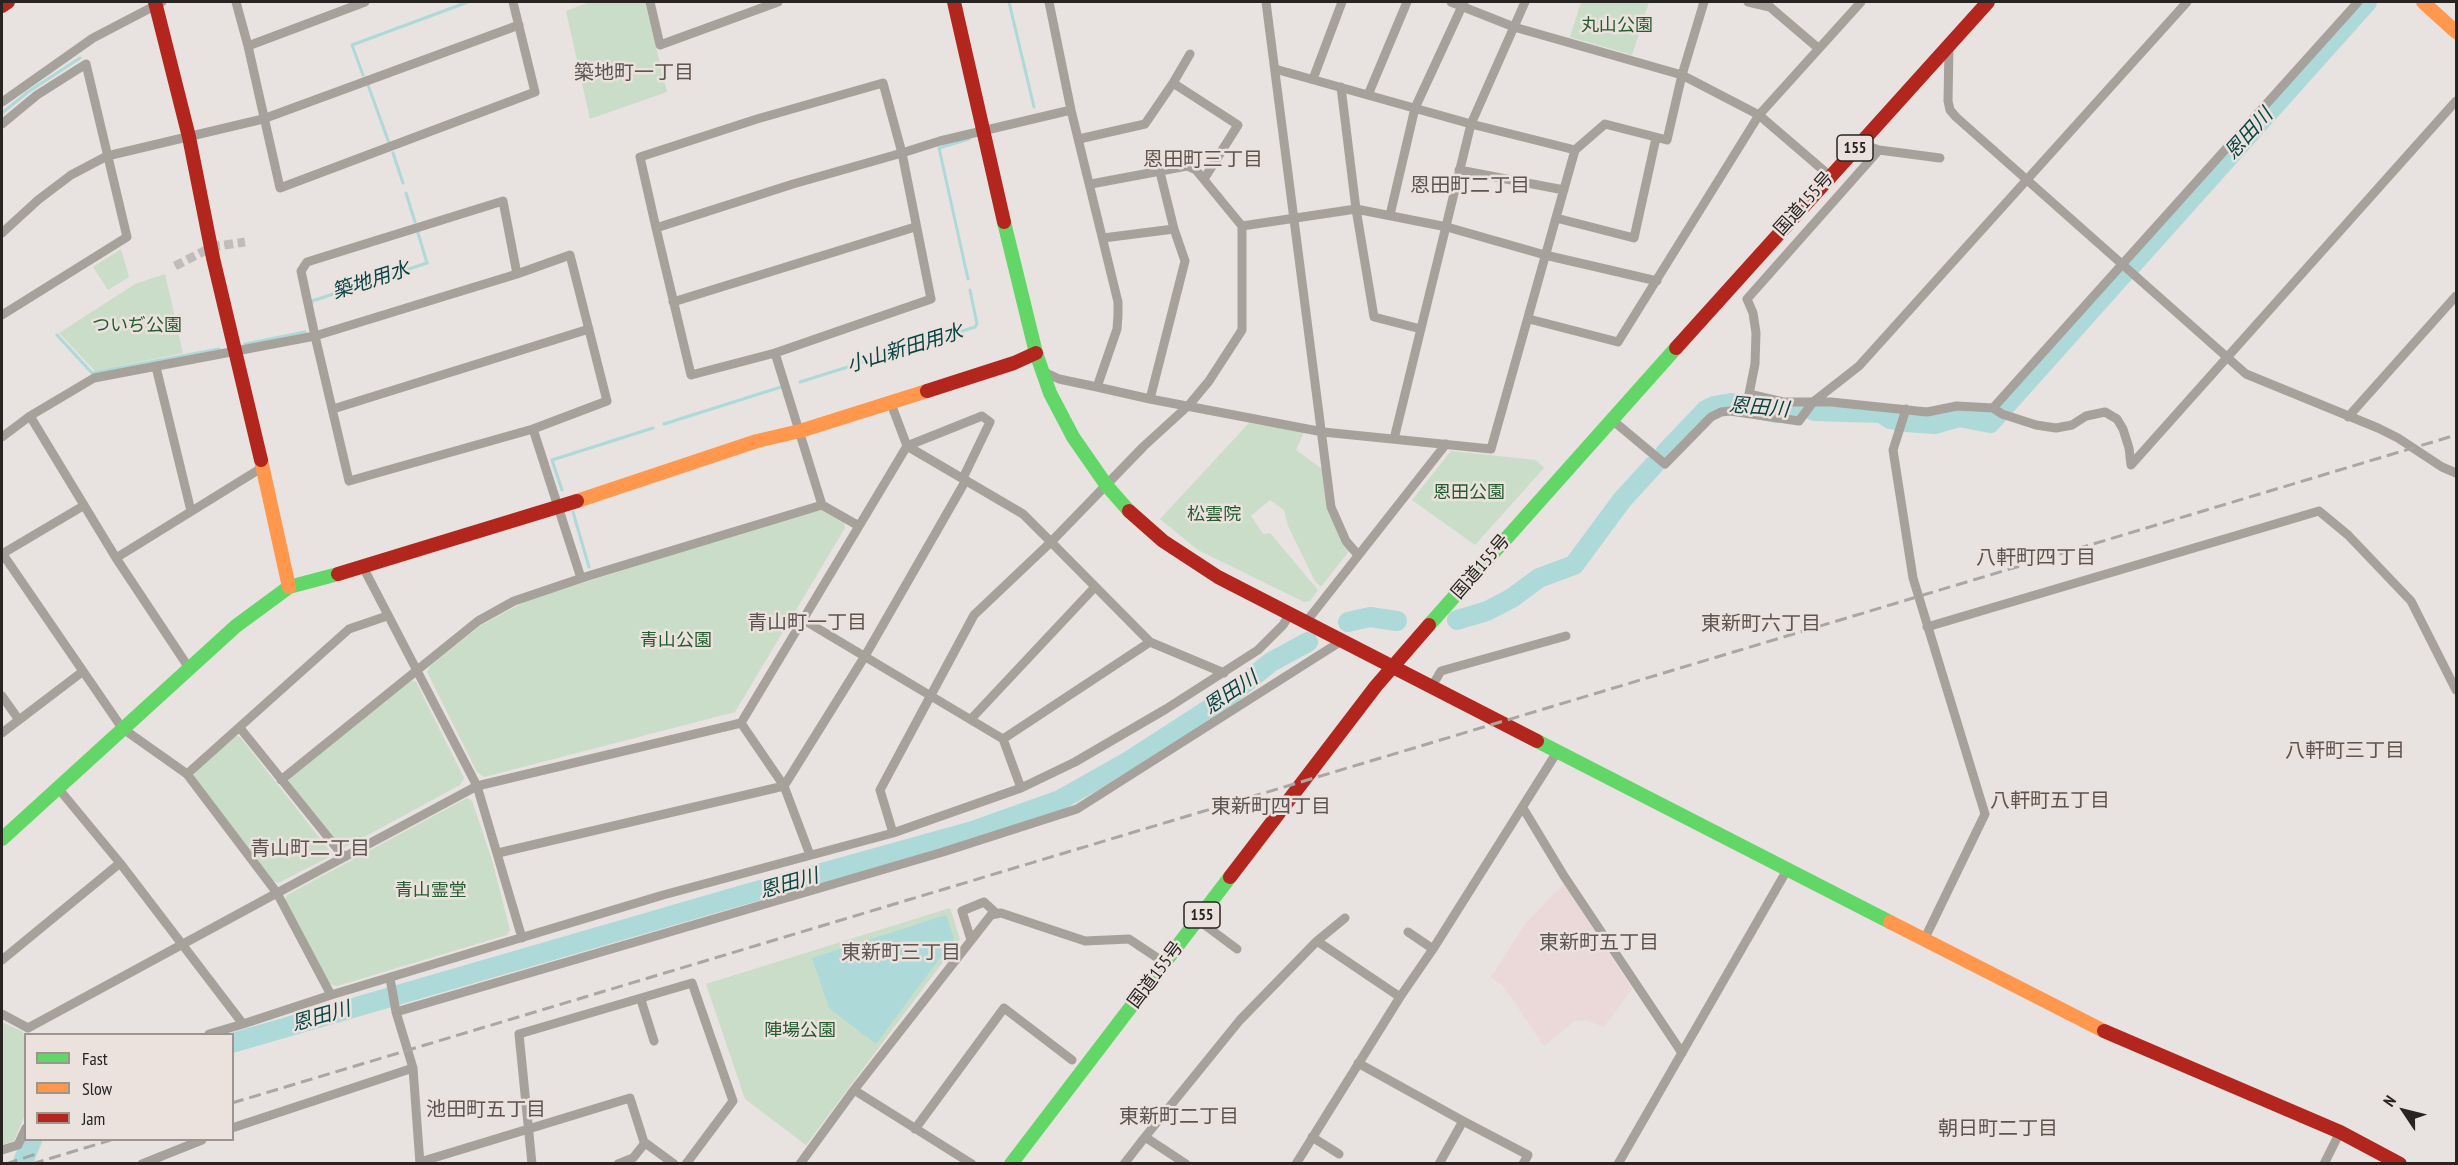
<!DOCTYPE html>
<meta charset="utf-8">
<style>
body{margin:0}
#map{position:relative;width:2458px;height:1165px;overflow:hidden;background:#e8e2e0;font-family:"PT Sans Narrow",sans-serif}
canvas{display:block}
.frame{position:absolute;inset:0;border:3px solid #272422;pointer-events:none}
.legend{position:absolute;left:24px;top:1033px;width:210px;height:108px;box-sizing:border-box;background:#ebe1dd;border:2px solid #9d9592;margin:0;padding:8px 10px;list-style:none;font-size:18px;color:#272422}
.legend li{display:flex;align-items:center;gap:12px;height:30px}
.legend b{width:30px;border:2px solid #9d9592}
.north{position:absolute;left:2374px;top:1081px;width:60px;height:60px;-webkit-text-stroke:4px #ebe1dd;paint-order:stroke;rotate:305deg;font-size:16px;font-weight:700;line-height:24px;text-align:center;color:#272422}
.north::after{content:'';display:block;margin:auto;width:21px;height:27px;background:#272422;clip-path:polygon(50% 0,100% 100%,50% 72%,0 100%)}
</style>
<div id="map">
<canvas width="2458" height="1165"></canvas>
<div class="frame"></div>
<ul class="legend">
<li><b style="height:8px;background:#63d668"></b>Fast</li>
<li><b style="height:8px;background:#ff974d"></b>Slow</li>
<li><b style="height:8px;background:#b3261e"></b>Jam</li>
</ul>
<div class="north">N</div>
</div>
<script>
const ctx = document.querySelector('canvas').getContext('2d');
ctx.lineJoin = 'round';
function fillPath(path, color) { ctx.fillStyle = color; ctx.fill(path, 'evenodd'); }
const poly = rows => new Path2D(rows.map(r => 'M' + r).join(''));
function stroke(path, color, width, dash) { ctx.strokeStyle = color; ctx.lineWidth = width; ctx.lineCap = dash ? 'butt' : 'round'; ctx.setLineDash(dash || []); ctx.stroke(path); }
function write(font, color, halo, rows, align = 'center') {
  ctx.font = font + ' "PT Sans Narrow","Noto Sans JP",sans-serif'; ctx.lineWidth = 5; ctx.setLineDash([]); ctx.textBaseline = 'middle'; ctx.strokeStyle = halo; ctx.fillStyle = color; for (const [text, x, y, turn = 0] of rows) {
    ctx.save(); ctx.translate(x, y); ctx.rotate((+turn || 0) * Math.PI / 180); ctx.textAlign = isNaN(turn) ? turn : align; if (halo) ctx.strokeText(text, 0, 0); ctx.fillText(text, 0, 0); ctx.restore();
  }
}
fillPath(poly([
 [1564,884,1632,989,1604,1027,1588,1021,1576,1020,1544,1046,1504,987,1491,977,1525,924]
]), '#ebd9da');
fillPath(poly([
 [590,2,645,2,667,92,590,119,566,11],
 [1581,2,1649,2,1632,55,1570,37],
 [121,249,129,277,108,290,93,267],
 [165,274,183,353,95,371,59,333,135,284],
 [1249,423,1304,432,1296,450,1322,469,1349,551,1321,587,1315,581,1288,526,1284,510,1270,500,1251,516,1263,534,1270,533,1318,590,1310,601,1304,602,1198,550,1160,519],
 [1451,451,1536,460,1544,468,1475,545,1412,500],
 [823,507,844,521,845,528,735,712,484,777,477,772,427,672,431,665,480,626,526,601],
 [411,681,416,682,464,778,460,785,344,848,340,847,289,784,289,778],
 [236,736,240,737,330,851,329,857,278,883,273,881,194,778,194,772],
 [467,798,472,801,492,860,510,930,507,935,337,986,330,984,285,901,287,895],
 [950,908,960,939,806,1145,745,1099,706,984],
 [2,1022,23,1032,25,1039,26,1112,14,1141,2,1145]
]), '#caddc9');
fillPath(poly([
 [946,915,954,939,876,1044,829,1008,812,958]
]), '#add9d9');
stroke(poly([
 [1009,2,1034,107],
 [363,75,352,45,468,2],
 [368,85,389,143],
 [2,113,28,92,80,58],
 [393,153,403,183],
 [406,193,415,222],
 [968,279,939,148,969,139],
 [312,304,312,301,427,263,418,233],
 [57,335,92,373,219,349],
 [245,344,305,332],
 [800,382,975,327,977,324,970,290],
 [664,424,781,387],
 [562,490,552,460,653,428],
 [573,512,589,567]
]), '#add9d9', 3);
stroke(poly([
 [2131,266,2367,2],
 [1814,411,1881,413,1890,419,1901,421],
 [1906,422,1934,424,1959,417,1990,423,2124,273],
 [1665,453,1706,410,1714,406,1731,403,1776,413,1799,412],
 [1457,620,1487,611,1512,598,1539,578,1574,565,1622,500,1654,465],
 [1348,622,1370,617,1397,621],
 [232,1043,739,896,973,831,1060,800,1129,761,1225,699,1271,662,1308,642],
 [22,1164,32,1140]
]), '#add9d9', 20);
stroke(poly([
 [175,266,212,247,245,242]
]), '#c1bcba', 9, [9, 4.5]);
stroke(poly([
 [236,2,248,46,280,188,535,92,513,2],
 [650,2,660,45,778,2],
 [1266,2,1331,507,1346,541,1358,555],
 [1451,2,1514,27,1682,75,1759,115,1830,176],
 [1748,2,1770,7,1818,48],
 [248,46,365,2],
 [1949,47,1948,101,1950,110,1956,117,2246,374,2378,428,2398,438,2442,467,2456,473],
 [1275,69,1471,124,1575,150],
 [1313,79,1342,2],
 [1173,83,1238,125,1204,179],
 [1341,87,1356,209,1374,317,1421,329],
 [1368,95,1407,2],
 [2,102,93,38,162,2],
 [2,124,37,95,86,64,127,237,2,315],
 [1079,139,1145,124,1173,83,1190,54],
 [1859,143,1879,150,1940,158],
 [1879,150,1747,299,1753,313,1756,333,1755,364,1749,394,1783,402,1831,402,1927,412,1957,406,1993,408,2002,414,2036,425,2056,428,2072,425,2086,416,2105,412,2117,419,2123,429,2129,448,2131,465,2456,101],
 [1459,170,1564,190],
 [1390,215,1415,108,1464,2],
 [1556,218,1634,238,1656,138],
 [1242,226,1356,209,1447,227,1545,255,1657,281],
 [656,228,691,375,775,353,931,299,902,153,883,83,757,119,640,157,656,228,793,184,902,153,940,141,1071,110],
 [2,233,38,200,71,175,107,156,263,119,519,25],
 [1103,238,1174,229],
 [673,302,915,227],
 [1529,319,1618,342,1759,115,1861,2],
 [156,367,191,511],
 [1042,371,1059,379,1097,387,1117,329,1118,315,1118,302,1071,110,1049,2],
 [1097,387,1150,399,1323,432,1491,449,1575,150,1605,124,1667,140,1682,75,1704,2],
 [1150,399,1185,261,1174,229,1160,172],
 [890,401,907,446,1023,514,1051,542,1144,446,1189,405,1209,381,1242,330,1242,226,1196,170,1187,166,1091,184],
 [1993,408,2358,2],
 [333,409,589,329],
 [1906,409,1893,450,1913,578,1985,814,1924,940],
 [30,416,116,558,189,668],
 [2348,417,2456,296],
 [1611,419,1665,464,1711,417,1721,412,1730,411,1799,421,1813,402,1859,366,2187,2],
 [533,429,581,578],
 [2,437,30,416,94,378,315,336,517,274,570,255,607,401,533,429,349,481,315,336,301,271,307,262,503,201,517,274],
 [1394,439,1471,124,1525,2],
 [822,505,859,526],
 [2,553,122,728,187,774,277,893,477,786,741,723,907,446,982,416,990,422,963,478],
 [2,554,83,506],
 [116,558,263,467],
 [363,567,477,786,522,938],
 [802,619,1003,739,1021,788],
 [1306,622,1446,444],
 [1927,627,2319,511,2348,535,2411,601,2456,690],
 [1432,686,1441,671,1566,636],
 [2,696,19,720],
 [972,718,1094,588],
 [240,728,344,857],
 [2,733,82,672],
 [1003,739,1150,642],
 [187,774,349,629,387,616],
 [281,780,478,621,514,601,588,576,822,505,775,353],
 [58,788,120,863,243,1024,209,1034],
 [1523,808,1564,876,1682,1053],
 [893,833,880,790,931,695,974,615,1051,542,1150,642,1224,673],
 [498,853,784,786,741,723],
 [810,855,784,786,865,656,966,480],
 [1198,920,1237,949],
 [1408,932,1433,949],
 [971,940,962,911,984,902,996,913],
 [1317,941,1345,918],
 [2,960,120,863],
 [390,978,396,1012,413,1068,420,1164],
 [641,1000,654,1041],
 [396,1012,943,852,1077,809,1343,640],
 [2,1014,28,1028,277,893,331,995,663,895,893,833,1021,788,1075,762,1166,709,1258,650,1283,625,1290,614],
 [243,1024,331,995],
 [1358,1063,1463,1121,1439,1164],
 [854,1090,991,915,1001,913,1085,941,1129,939,1165,963],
 [1463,1121,1528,1155,1523,1164],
 [232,1128,413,1068],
 [915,1129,1004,1008,1072,1060],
 [1145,1137,1240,1020,1317,941,1400,997],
 [1312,1137,1339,1154],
 [2,1150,18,1145,26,1128],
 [420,1162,630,1098,644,1142,674,1164],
 [142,1164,202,1140],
 [532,1164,519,1034,692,983,733,1101,686,1164],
 [618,1164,633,1158,645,1143],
 [800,1164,854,1090,972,1164],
 [1124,1164,1145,1137,1186,1164],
 [1296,1164,1400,997,1433,949,1557,752],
 [1618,1164,1787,870],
 [2324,1164,2340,1132]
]), '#a7a19c', 9);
stroke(poly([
 [1004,222,1036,353,1050,393,1073,437,1107,486,1129,511],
 [1429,625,1676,348],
 [1537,741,1890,922],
 [2,839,236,626,289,587,338,574],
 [1011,1164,1230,877]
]), '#63d668', 14);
stroke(poly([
 [2423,2,2456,32],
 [261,460,289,587],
 [577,501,757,441,800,431,927,391],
 [1890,922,2104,1031]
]), '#ff974d', 14);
stroke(poly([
 [155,2,189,137,213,258,261,460],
 [954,2,1004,222],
 [2,6,8,2],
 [1676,348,1988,2],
 [927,391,1014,363,1036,353],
 [1129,511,1163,541,1218,577,1537,741],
 [338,574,577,501],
 [1230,877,1376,686,1429,625],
 [2104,1031,2340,1132,2400,1164]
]), '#b3261e', 14);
stroke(poly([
 [232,1103,2456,435],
 [6,1164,39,1153],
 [32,1164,111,1140]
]), '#aaa6a3', 3, [12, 6]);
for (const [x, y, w] of [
 [1855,148,36],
 [1202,915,36]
]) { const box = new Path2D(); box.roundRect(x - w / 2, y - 13, w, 26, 4.5); ctx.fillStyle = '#ebe1dd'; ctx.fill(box); stroke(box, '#272422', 1.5); }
write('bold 16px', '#272422', null, [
 ["155",1855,148],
 ["155",1202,915]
]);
write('18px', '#225d2f', '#ebe1dd', [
 ["丸山公園",1617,26],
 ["ついぢ公園",137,326],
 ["恩田公園",1469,493],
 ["松雲院",1214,515],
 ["青山公園",676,641],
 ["青山霊堂",431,891],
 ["陣場公園",800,1031]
]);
write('18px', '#272422', '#ebe1dd', [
 ["国道155号",1804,204,-48],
 ["国道155号",1481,567,-49],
 ["国道155号",1156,975,-53]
]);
write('20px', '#5d5552', '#ebe1dd', [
 ["築地町一丁目",634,73],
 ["恩田町三丁目",1203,160],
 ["恩田町二丁目",1470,186],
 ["八軒町四丁目",2036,558],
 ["青山町一丁目",807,623],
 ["東新町六丁目",1761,624],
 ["八軒町三丁目",2345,751],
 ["八軒町五丁目",2050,801],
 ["東新町四丁目",1271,807],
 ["青山町二丁目",310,849],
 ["東新町五丁目",1599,943],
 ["東新町三丁目",901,953],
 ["池田町五丁目",486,1110],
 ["東新町二丁目",1179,1117],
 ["朝日町二丁目",1998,1129]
]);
write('italic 20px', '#074546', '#ebe1dd', [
 ["恩田川",2249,134,-48],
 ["築地用水",371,281,-18],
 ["小山新田用水",905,349,-17],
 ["恩田川",1759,408,5],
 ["恩田川",1231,693,-34],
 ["恩田川",789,884,-16],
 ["恩田川",321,1017,-16]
]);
</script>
